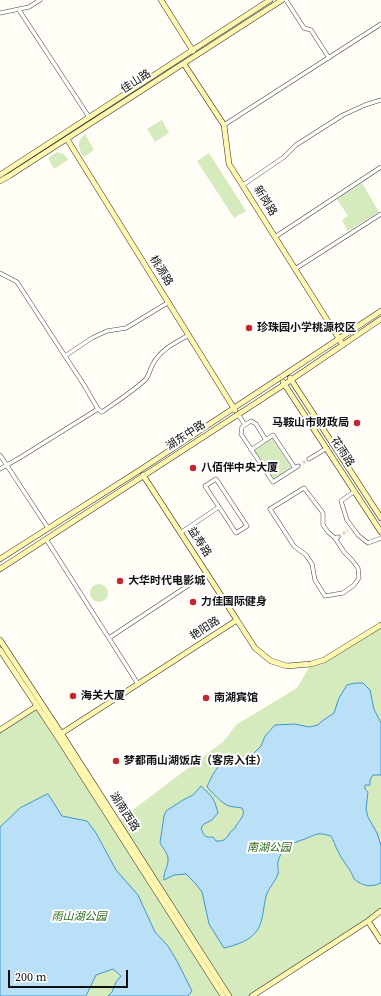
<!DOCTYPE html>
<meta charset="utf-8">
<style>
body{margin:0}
#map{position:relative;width:381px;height:996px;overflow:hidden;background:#fffdf5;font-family:"Source Serif 4",serif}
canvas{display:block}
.scale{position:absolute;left:8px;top:970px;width:120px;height:18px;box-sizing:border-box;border:2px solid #111;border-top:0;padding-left:5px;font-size:12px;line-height:14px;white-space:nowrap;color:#111;-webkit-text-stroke:3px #fff;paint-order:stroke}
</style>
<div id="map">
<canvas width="381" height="996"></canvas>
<div class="scale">200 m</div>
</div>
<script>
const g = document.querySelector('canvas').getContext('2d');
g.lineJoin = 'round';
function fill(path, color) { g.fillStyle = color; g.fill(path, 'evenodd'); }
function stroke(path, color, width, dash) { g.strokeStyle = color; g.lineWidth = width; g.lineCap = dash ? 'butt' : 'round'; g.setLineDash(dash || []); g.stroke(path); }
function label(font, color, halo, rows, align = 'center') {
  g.font = font + ' "Source Serif 4","Noto Sans SC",serif'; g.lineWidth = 4; g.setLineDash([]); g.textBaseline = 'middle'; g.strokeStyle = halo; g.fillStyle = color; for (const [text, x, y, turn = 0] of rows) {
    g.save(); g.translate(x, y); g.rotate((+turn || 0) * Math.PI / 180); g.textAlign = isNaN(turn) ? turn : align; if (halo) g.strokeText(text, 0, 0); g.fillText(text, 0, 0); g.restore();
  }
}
const green = new Path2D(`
 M162,120l7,13 -14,9 -8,-13z
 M85,134l9,16 -10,7c-5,-8 -9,-15 1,-23z
 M57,152l7,2 4,6 -14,9 -6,-11z
 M209,153l37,58 -12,7 -37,-57z
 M362,183l17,29 -31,19 -6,-11 6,-4 -11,-17z
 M272,438l19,29 -18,12 -19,-29z
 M90 593a9 9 0 1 1 18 0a9 9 0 1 1-18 0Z
 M381,625v286l-129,85h-23l-111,-175 106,-80 12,-16 61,-37 14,-24 32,-16z
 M37,706l186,290h-223v-266z`);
const water = new Path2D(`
 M356,683h7l7,7 4,19 7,14v52h-8l-3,5v5h-5v4l3,3 -2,17 2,8 9,16 4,12v38c-11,5 -18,3 -27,-4 -3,-10 -12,-18 -16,-28 -3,-5 -4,-10 -7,-15 -2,0 -6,-2 -9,-2 -5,-1 -12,3 -17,5 -13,4 -24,9 -27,23 -1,4 1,9 0,12 -2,6 -8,13 -11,19 -4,12 -3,26 -9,36 -7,12 -22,16 -34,19l-15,-24 -7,-32 -6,-8 -10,-10 -12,1 -10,5c-1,-7 4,-13 4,-20 1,-5 -5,-12 -8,-17l4,-27 2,-5 17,-11 10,-5 8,-9c12,11 13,12 17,27l-6,7 -8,4 -3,4c3,8 4,10 12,9l3,4c13,1 10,-7 19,-13 3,-8 12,-12 7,-20 -5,-1 -9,-1 -13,-2 -7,-2 -17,-14 -22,-19 3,-8 11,-24 20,-27 5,-1 11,3 15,5l19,-19 4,-10 10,-11 20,-1 14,3 9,-2 4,-4 12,-8 5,-15 8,-13z
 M48,794l14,22 25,5 9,12 20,37 22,25 17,37 13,14 9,15 15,30 -4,5h-80l4,-4 4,-10 5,-6 -8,-7 -17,6 -10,21h-86v-169l20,-19z`);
const streetTunnel = new Path2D(`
 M298,466l11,-7
 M338,537l10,-7`);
const street = new Path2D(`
 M286,0l18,28 7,2 18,28
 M19,10l70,107
 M0,13l29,-6 11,-7
 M224,125l157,-101
 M243,185l41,-28 12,-12 47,-30 22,-10 16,-5
 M275,237l106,-70
 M295,269l86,-55
 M0,273l17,9 48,74
 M98,409l4,3c14,-10 30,-20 43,-32 4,-4 5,-11 8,-16 8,-15 22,-21 36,-29
 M238,414l7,11 -3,2 -1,7 32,48 25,-16
 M245,425l6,-4 5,3 10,16
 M251,450l22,-15 22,33
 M0,455l48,73
 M309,459l18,-11
 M0,469l21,-12 77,-48 -14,-24 -19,-29 27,-18 15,-7 19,-3 43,-26
 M355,491l-14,10 6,19 11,15 10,8 13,-5
 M180,533l39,-26 17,26 11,-7 -31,-47 -11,7 14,21
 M335,538l9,14 8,8 6,8 1,10 -5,7 -11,8 -18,3 -10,-16 -3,-16 -6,-9 -12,-9 -24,-37 34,-21 19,25v12l5,7 7,6 3,-1
 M46,539l92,145
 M109,638l98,-65`);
const secondary = new Path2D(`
 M161,0l32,51
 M184,64l40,61 5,39 114,181
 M67,139l168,271
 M0,175l270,-175
 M0,181l9,-5 273,-176
 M290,378l91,140
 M283,382l98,150
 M143,475l94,145
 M0,559l140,-89 241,-159
 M0,569l285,-185 96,-65
 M0,640l61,93 168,263
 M0,650l57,86 166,260
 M0,730l37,-24
 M59,735l178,-115 18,28 16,13 16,5 24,-2 13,-4 57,-35
 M368,921l13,20
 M252,996l116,-75 13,-10`);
const markers = [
 [249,328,4,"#c4262e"],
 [357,423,4,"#c4262e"],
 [193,468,4,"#c4262e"],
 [120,581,4,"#c4262e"],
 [193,602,4,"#c4262e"],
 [73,696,4,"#c4262e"],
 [206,698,4,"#c4262e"],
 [116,761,4,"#c4262e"]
];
const streetNames = [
 ["佳山路",136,82,-33],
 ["新岗路",265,201,58],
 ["桃源路",161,271,58],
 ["湖东中路",186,436,-33],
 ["花雨路",342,452,57],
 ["益寿路",199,542,57],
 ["艳阳路",205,629,-33],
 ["湖南西路",124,812,57]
];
const poiNames = [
 ["珍珠园小学桃源校区",257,328],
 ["马鞍山市财政局",349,423,"right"],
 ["八佰伴中央大厦",201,468],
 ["大华时代电影城",128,581],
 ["力佳国际健身",201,602],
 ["海关大厦",81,696],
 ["南湖宾馆",214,698],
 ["梦都雨山湖饭店（客房入住）",124,761]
];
const parkNames = [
 ["南湖公园",269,848],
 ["雨山湖公园",79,917]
];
fill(green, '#d5ebbd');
fill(water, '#b9e0f7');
stroke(water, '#3f96cf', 1);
stroke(streetTunnel, '#dbdad3', 3.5, [3.5, 2]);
stroke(street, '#444', 4.5);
stroke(secondary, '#333', 6);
stroke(street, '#fff', 3.5);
stroke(secondary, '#fff6b0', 5);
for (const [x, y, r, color] of markers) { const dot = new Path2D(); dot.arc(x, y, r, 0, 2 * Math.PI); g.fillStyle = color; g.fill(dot); stroke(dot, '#fff', 1.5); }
label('11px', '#111', '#fff', streetNames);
label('bold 11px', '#111', '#fff', poiNames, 'left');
label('italic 11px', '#2f6b1f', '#fff', parkNames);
</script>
